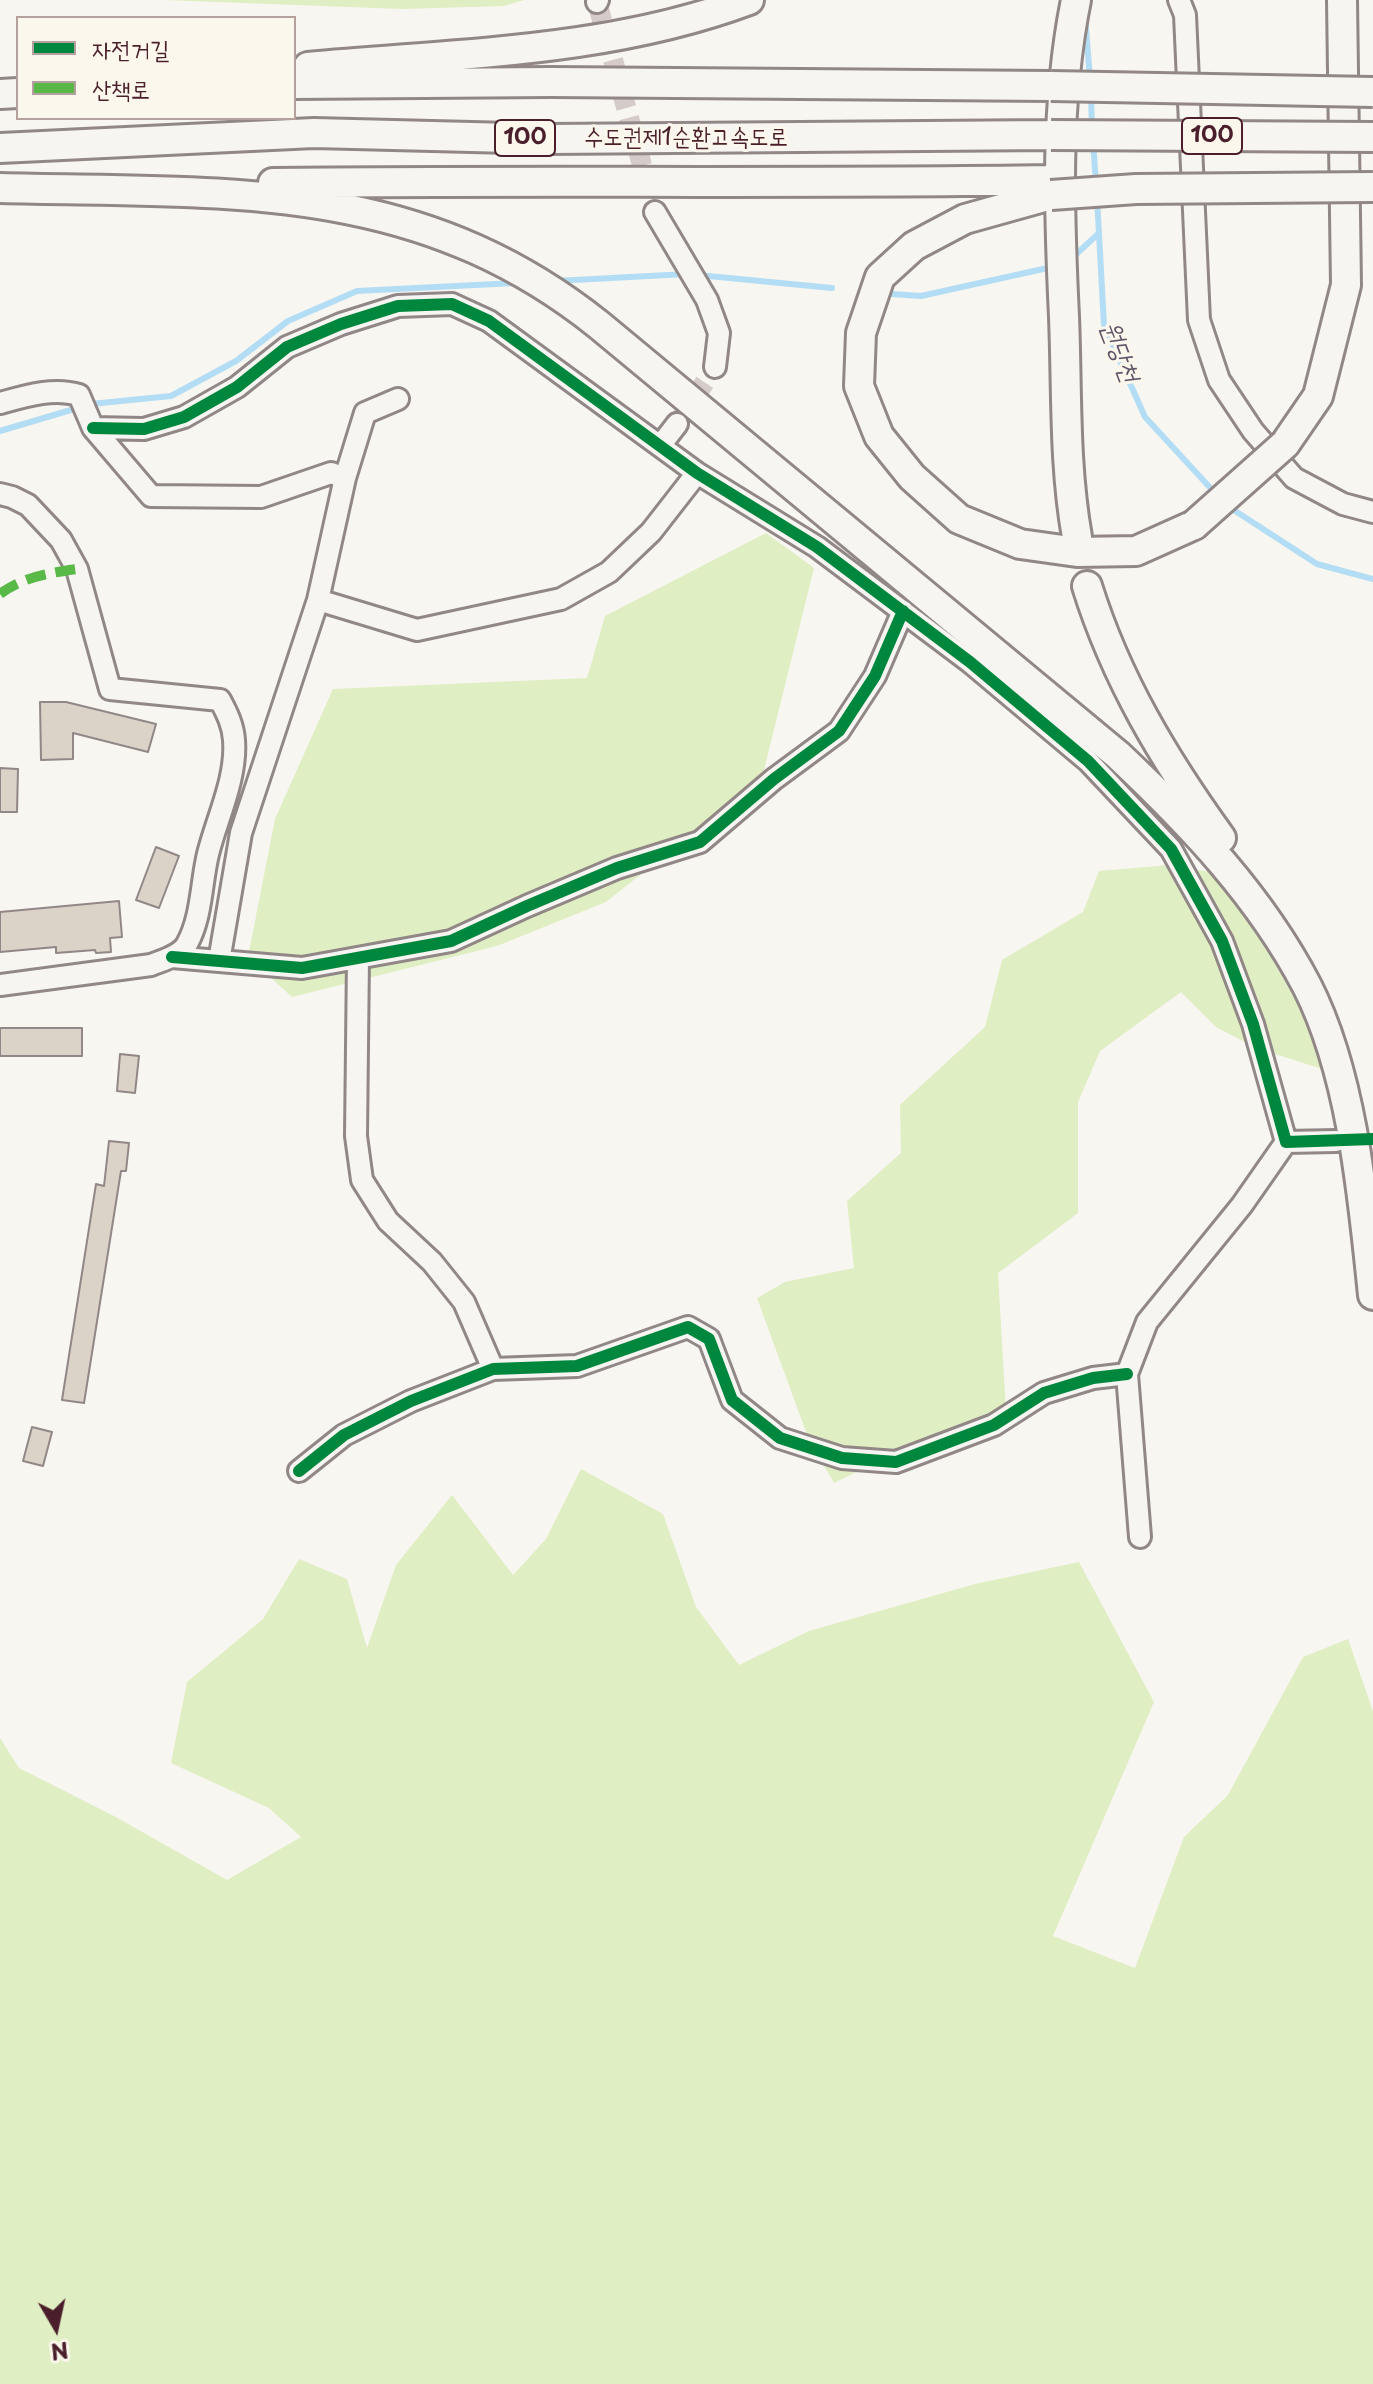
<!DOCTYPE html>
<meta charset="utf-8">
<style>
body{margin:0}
#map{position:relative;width:1373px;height:2384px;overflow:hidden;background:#f8f6f0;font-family:"Playpen Sans","Poor Story",sans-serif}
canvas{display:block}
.legend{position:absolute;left:16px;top:16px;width:280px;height:104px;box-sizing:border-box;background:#fbf7ec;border:2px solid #b4a19f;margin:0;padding:10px 14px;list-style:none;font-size:24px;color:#4a1f2b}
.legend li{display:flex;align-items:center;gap:16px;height:40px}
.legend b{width:40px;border:2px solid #b4a19f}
.north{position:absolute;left:16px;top:2288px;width:80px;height:80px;-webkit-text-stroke:6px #fbf7ec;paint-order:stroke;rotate:171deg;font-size:22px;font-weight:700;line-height:32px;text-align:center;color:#4a1f2b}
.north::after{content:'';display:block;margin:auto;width:28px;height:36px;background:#4a1f2b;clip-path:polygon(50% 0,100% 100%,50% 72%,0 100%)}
</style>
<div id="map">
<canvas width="1373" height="2384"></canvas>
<ul class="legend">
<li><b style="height:10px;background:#00873e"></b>자전거길</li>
<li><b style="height:10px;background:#58b947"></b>산책로</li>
</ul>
<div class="north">N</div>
</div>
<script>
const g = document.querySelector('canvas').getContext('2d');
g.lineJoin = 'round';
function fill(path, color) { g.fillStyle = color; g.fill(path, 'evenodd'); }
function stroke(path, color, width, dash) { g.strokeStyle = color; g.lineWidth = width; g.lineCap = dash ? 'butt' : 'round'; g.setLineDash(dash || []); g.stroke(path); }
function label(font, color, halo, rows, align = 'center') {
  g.font = font + ' "Playpen Sans","Poor Story",sans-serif'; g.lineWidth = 6; g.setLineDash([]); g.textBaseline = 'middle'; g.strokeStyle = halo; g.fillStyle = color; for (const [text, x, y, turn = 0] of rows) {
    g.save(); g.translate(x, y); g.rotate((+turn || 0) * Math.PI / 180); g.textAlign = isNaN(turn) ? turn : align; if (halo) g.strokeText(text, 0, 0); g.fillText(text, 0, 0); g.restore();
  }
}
const green = new Path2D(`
 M164,0h360l-20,6 -102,3z
 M766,533l48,35 -50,202 -29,30 -129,102 -109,44 -205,51 -44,-40 27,-138 58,-130 254,-11 18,-62z
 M1170,865l51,9 47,64 73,137 -85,-27 -40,-21 -35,-35 -81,59 -22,51v111l-80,60 8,139 -88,30 -84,41 -25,-43 -52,-142 28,-16 69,-14 -7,-67 54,-48 -1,-48 85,-78 17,-67 81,-48 16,-41z
 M581,1469l82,45 33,93 43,58 70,-34 166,-47 104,-22 75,140 -101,234 82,32 49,-131 44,-42 75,-138 45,-18 25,72v673h-1373v-646l19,30 95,48 113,64 74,-43 -32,-29 -98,-45 16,-81 76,-63 36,-60 48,20 20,69 29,-83 56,-70 61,80 33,-36z`);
const stream = new Path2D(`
 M1085,15l5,64
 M1091,94l1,33
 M1093,142l3,41
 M1097,198l7,127 41,92 71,77
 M1070,260l29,-27
 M698,275l134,13
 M555,281l132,-7
 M891,294l30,2 131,-29
 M0,431l91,-27 80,-8 65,-35 52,-40 69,-30 158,-8
 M1226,505l91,59 56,15`);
const building = new Path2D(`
 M40,702h26l90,22 -8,28 -75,-19v26l-32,1z
 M0,768l18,1 -1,43h-17z
 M156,847l23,9 -20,52 -23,-8z
 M119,901l3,36 -12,1 1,14 -15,1 -1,-3 -39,3v-6l-56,5v-40z
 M0,1028h82v28h-82z
 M120,1054l19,2 -4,37 -18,-2z
 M109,1141l20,2 -3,28h-5l-37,232 -22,-3 34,-216 8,2z
 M32,1427l20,5 -9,34 -20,-5z`);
const minorTunnel = new Path2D(`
 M597,2l58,210
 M677,424l38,-57`);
const minor = new Path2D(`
 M1179,0l6,15 14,305 20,60 34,51 41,47 49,26 30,8
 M597,2l1,-2
 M655,212l52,88 12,33 -4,34
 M0,403c25,-7 54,-16 79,-8l14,33 58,68 110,1 70,-24 14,5
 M93,428l51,1 40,-12 53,-30 50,-40 54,-23 57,-18 54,-2 37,17 208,152 120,74 153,115 118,99 83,88 51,92 31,83 33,118 50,-1
 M660,446l17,-22
 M0,494l12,3 16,8 33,35 16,29 33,120 110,11c7,13 13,25 14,40 3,38 -17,78 -26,114 -7,29 -6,63 -21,90 -7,12 -24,16 -36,21l-151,20
 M318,600l99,30 144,-31 48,-27 42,-40 46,-59
 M172,957l130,11 149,-27 76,-35 90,-38 83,-26 74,-63 65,-48 36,-55 28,-65
 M358,958l-2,178 6,44 26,41 44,41 32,40 29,67
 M219,961l22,-128 77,-233 27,-122 20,-65 33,-14
 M299,1471l45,-36 67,-34 82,-32 84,-3 111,-39 21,12 23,61 48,38 62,20 54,4 98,-37 50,-32 49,-15 34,-4
 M1140,1537l-13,-163 20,-52 95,-117 44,-63`);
const highway = new Path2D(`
 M1076,0c-21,104 -17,212 -12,317 3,74 0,147 13,220
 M308,67c149,-14 299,-14 441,-67
 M294,84l257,-2 500,4
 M0,94l18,-1
 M0,148l314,-15 236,6 501,-4
 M273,183c259,-3 518,1 778,-3
 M0,188c222,6 414,-11 599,137l519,430c73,69 142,141 189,231 45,88 56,211 66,309
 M1051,195l-86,24 -51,27 -34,31 -19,56 -2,53 20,50 33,41 47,42 61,25 57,8 59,-1 58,-26
 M1285,444l33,-48 28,-111 -4,-285
 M1087,586c29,93 77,173 134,252`);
const highwayBridge = new Path2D(`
 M1051,86l322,6
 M1051,135l322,2
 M1051,195l85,-6 237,-2
 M1194,525l91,-81`);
const quiet = new Path2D(`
 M0,594c23,-17 49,-21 77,-25`);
const cycleway = new Path2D(`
 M93,428l51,1 40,-12 53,-30 50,-40 54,-23 57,-18 54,-2 37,17 208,152 120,74 153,115 118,99 83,88 51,92 31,83 33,118 87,-3
 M172,957l130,11 149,-27 76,-35 90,-38 83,-26 74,-63 65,-48 36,-55 28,-65
 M299,1471l45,-36 67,-34 82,-32 84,-3 111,-39 21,12 23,61 48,38 62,20 54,4 98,-37 50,-32 49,-15 34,-4`);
const shields = [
 [1212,136,60],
 [525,138,60]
];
const shieldNames = [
 ["100",1212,136],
 ["100",525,138]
];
const streetNames = [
 ["수도권제1순환고속도로",686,138]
];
const waterNames = [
 ["원당천",1119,352,69]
];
fill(green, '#e0eec3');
stroke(stream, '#b3ddf4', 6);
fill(building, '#dbd3c8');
stroke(building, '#918787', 2);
stroke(minorTunnel, '#d5cbc9', 20, [20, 10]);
stroke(minor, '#918787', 26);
stroke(highway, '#918787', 34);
stroke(minor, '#f6f5f1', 20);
stroke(highway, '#f6f5f1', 28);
stroke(highwayBridge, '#918787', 34, []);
stroke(highwayBridge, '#f6f5f1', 28);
stroke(quiet, '#58b947', 10, [20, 10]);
stroke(cycleway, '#00873e', 12);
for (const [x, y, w] of shields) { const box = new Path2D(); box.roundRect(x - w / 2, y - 18, w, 36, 6); g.fillStyle = '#fbf7ec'; g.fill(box); stroke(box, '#4a1f2b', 2); }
label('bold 22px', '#4a1f2b', null, shieldNames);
label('24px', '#4a1f2b', '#fbf7ec', streetNames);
label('italic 26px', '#605568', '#fbf7ec', waterNames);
</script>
